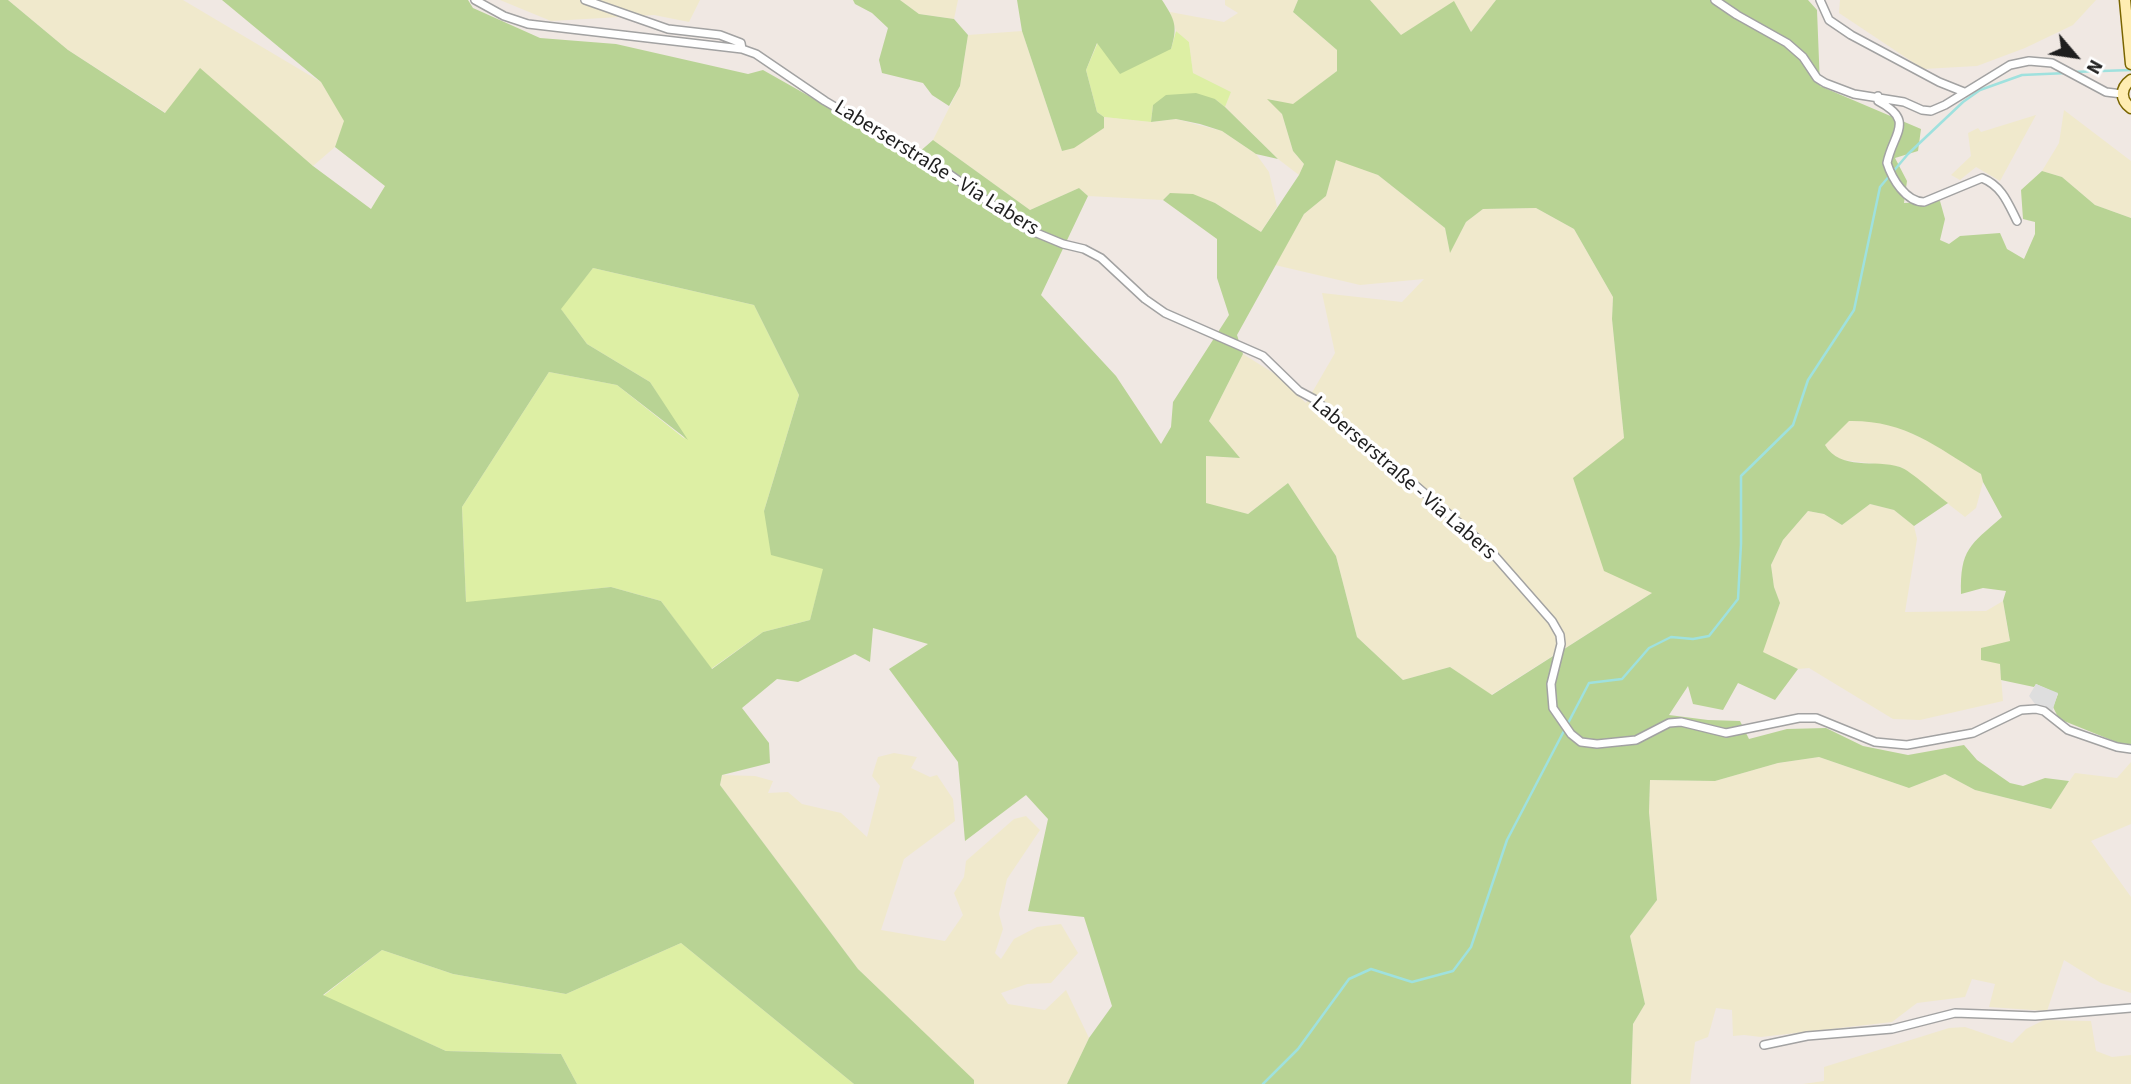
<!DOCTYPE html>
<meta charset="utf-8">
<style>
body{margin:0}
#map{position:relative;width:2131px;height:1084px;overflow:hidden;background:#f0e8e3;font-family:"Source Sans 3",sans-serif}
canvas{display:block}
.north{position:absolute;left:2040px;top:21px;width:70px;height:70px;-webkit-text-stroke:5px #fff;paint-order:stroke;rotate:119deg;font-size:19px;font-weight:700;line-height:28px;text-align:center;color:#1e1e1e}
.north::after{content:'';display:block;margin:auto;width:24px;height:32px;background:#1e1e1e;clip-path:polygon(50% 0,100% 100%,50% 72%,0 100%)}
</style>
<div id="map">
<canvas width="2131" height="1084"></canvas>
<div class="north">N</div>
</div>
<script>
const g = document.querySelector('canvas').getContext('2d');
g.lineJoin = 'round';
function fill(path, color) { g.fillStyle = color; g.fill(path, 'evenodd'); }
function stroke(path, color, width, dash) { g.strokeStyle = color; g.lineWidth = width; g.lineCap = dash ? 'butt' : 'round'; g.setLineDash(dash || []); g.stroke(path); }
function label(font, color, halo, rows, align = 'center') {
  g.font = font + ' "Source Sans 3",sans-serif'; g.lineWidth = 7; g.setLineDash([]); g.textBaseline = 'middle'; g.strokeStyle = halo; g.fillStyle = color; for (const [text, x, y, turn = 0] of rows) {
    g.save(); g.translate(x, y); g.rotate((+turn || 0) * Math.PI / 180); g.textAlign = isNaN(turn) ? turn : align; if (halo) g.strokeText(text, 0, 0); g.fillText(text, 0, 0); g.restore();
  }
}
const farmland = new Path2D(`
 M8,0h175l138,82 24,39 -10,26 -22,19 -113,-97 -34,44 -98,-63z
 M500,0h200l-11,22 -35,-7 -103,6z
 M900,0h58l-4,19 -35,-5z
 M1225,0h73l-5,12 44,38v21l-44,34 -24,-6 13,15 11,37 11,13 -5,11 -21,-16 -53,-52 6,-15 -38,-19 -4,-31 -13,-11 -6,-19 54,10 14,-9 -13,-8z
 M1370,0h126l-25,32 -17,-30 -53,33z
 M1840,0h256l-23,25 -48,23 -48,18 -54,3 -84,-56z
 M1022,31l40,120 41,-23 1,-11 47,5 25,-3 46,12 34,23 13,18 8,35 -16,25 -46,-29 -45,-10 -7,7 -75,-4 -9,-8 -49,22 -97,-70 27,-54 8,-51z
 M2064,110l67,51v57l-36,-13 -33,-28 -20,-6 17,-28z
 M2036,115l-36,66 -24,-14 -16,13 -9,-5 20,-19 -3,-23 10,-5 3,4z
 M1336,159l42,16 67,53 5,24 16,-30 17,-13 53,-1 38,21 39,68 -1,22 12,119 28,155 -161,102 -41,-28 -47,13 -46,-43 -21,-81 -48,-73 -40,31 -42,-10v-48l33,2 -30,-37 34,-67 32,20 31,29 29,-50 -13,-60 80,9 22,-23 -64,6 -85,-20 29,-51 22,-18z
 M1849,420h25l20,5 38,18 49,31 2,8 -7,26 -11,9 -64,-50 -58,-7 -13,-6 -5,-9z
 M1870,504l24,6 20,16 3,13 -12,73 81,-1 17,-10 7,41 -28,6 18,16 3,37 -83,19 -27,-1 -84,-51 -11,1 -36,-17 18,-49 -6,-16 -3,-22 12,-25 25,-29 16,3 18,11z
 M894,753l23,4 -6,11 19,9 7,-2 16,24 2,22 -51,38 -23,71 64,11 18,-26 -9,-22 10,-16 2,-16 48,-42 12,-3 14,14 -33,49 -8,35 4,15 -8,24 6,6 13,-20 23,-12 24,-3 17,29 -27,30 -24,1 -26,9 7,11 37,6 21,-20 23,48 -22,46h-93l-1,-4 -115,-111 -138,-184 2,-10 33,1 18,5 -5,12 20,-1 14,12 39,9 26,24 13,-51 -8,-10 6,-19z
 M1819,757l90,31 36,-14 30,16 75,19 25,-36 42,5 14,-16v62l-40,17 40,56v96l-30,-10 -37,-23 -17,51 -58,-4 6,-23 -23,-5 -7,18 -48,6 -25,19 -131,15 -17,-2 -11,1 -1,-26 -16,-2 -8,29 -13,5 -5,42h-59l2,-60 12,-20 -15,-68 27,-36 -8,-88 1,-32 65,1 63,-18z
 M2044,1020l47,1 5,30 16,6 19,-2v29h-328l21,-3v-14l125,-39 16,-1 47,16 14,-14z`);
const grass = new Path2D(`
 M1176,31l13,11 4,31 38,19 -6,15 -10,-8 -62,6 -2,17 -47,-5 -7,-5 -11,-42 12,-28 73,7z
 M593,268l161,37 45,90 -35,116 60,57 -14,52 -47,12 -52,37 -50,-68 -50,-14 -145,16 -4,-96 87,-135 68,13 68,54 -35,-57 -63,-38 -27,-36z
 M681,943l173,141h-277l-16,-30 -115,-3 -123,-55 59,-46 71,24 113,20z`);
const forest = new Path2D(`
 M0,0h8l60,50 97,63 35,-45 113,98 58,43 14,-23 -50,-39 9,-26 -23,-39 -99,-82h246l5,8 67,30 76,6 132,30 15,-4 106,60 41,30 23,-20 97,70 49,-22 9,8 -47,99 75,81 45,68 10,-17 2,-25 56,-87 -12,-37v-39l-54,-39 7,-7 23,1 22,9 46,29 38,-57 5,-11 -11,-13 -11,-37 -15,-15 26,5 44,-33v-21l-44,-38 5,-12h72l31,35 53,-34 17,31 25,-32h312l9,10 3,76 101,43 -3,22 -23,7 12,23 -3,22 36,-2 5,18 -5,21 9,4 11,-8 40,-3 7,16 17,10 11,-25v-12l-12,-3 -2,-29 21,-19 20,6 33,28 36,13v530l-72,-29 -6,-12 5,-13 -22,-10 -2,3 -33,-7 -1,-16 -19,-4v-12l29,-7 -7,-40 3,-10 -23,-3 -22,6c-1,-45 9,-49 41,-77l-19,-35 -2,-8c-46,-28 -76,-54 -132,-53l-24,24c15,26 50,14 75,22 11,4 37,28 48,36l-34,23 -20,-16 -24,-6 -28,21 -18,-11 -16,-3 -25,29 -12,25 3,22 6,16 -17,49 35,17 -23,31 -37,-17 -15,27 -30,-6 -5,-18 -19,29 39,5 32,1 9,18 38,-10 39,-1 37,18 45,9 56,-10 13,15 33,23 13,3 22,-8 24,3 -18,28 -76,-19 -30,-16 -36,14 -90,-31 -41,6 -63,18 -65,-1 -1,32 8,88 -27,36 15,68 -12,20 -2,60h-564l22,-46 23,-32 -28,-89 -56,-6 20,-92 -22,-24 -61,46 -7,-79 -69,-93 39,-25 -55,-16 -3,34 -15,-8 -57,28 -21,-3 -35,29 27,35 1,20 -48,12 -2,10 138,184 116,111v4h-120l-173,-141 -115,51 -113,-20 -71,-24 -59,45 123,56 115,3 16,30h-577zM1336,160l42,15 67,53 5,25 16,-31 17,-13 53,-1 38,21 39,68 -1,22 12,119 -51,40 31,93 48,22 -160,102 -42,-28 -47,13 -46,-43 -21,-81 -48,-73 -40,31 -42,-11v-47l34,2 -31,-37 34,-67 -6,-19 67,-121 22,-18zM593,268l161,37 45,90 -35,116 7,44 52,14 -13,51 -47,12 -51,37 -51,-68 -50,-14 -145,15 -4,-95 87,-135 68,13 71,55 -38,-58 -63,-38 -26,-35z
 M853,0h47l19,14 35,5 14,16 -8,51 -11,20 -17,-11 -9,-12 -41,-10 -3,-13 9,-32 -16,-15 -17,-9z
 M1017,0h145c13,20 16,26 9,49l-51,25 -23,-31 -11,27 11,42 7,5v11l-30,20 -12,3 -40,-120z
 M1196,93l19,6 10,8 53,52 -22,-5 -34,-23 -22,-7 -24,-5 -25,3 2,-17 13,-10z`);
const parking = new Path2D(`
 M2036,684l22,9 -6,19 -5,-4 -12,-4 -6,-8z`);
const stream = new Path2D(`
 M2073,72l58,-2
 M1263,1084l35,-35 51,-70 22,-10 41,13 41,-11 18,-24 36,-107 82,-157 33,-4 27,-31 22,-11 22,2 16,-3 29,-37 3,-55v-68l52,-51 15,-45 46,-70 26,-123 28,-33 55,-52 17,-12 42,-15 45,-2`);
const minor = new Path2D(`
 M475,0l29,16 24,8 214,25 14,5 69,47 120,70 82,58 36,15 21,5 17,9 44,41 20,14 98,43 36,35 15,8 29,24 144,124 65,74 8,14 1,9 -10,40 2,24 18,26 10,8 16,2 39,-4 33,-17 12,-1 45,11 73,-15h17l59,24 32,3 66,-12 48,-23 15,-1 8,2 24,19 49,17 14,2
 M585,0l83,29 52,6 21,8 1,6
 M1715,0l22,15 50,28 16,14 14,21 8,5 29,11 50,8 18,8 9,1 14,-6 65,-40 19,-4 23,2 54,29 16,2
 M1820,0l9,20 22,15 88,47 25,10
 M1878,96v5c38,20 15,32 9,62 5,16 19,39 37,39l58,-24c20,8 26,25 35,43
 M1764,1045l43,-9 85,-7 63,-16 80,3 96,-8`);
const secondary = new Path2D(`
 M2125,0l6,64
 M2131,80c-11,8 -11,20 0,28`);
const streetNames = [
 ["Laberserstraße - Via Labers",936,169,32],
 ["Laberserstraße - Via Labers",1403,479,41]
];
fill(farmland, '#f0e9cc');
fill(grass, '#ddefa4');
fill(forest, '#b8d394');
fill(parking, '#dedede');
stroke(stream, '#9fe1de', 2.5);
stroke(minor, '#a2a2a2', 10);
stroke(secondary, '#7a6500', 13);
stroke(minor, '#fff', 7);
stroke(secondary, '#ffedb2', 10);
label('21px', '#1e1e1e', '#fff', streetNames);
</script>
